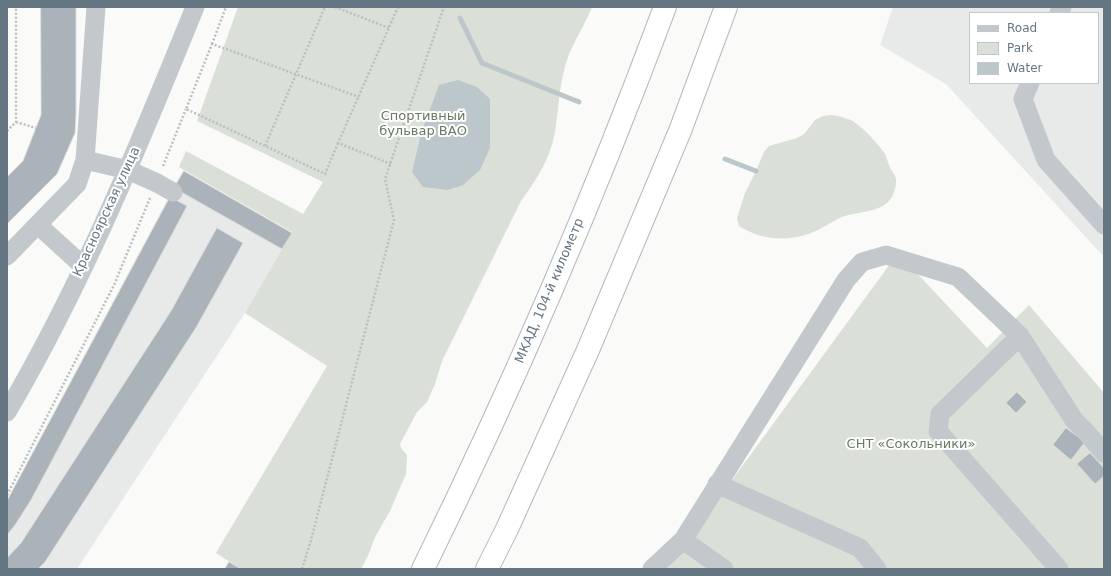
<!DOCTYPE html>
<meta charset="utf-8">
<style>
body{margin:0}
#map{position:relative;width:1111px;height:576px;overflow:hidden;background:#fafaf8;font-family:"DejaVu Sans",sans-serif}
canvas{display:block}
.frame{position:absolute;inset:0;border:8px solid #657683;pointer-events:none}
.legend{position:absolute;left:969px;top:12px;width:130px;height:72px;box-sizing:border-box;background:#fff;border:1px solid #c1c8cd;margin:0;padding:5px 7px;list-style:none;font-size:12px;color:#657683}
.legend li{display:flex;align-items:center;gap:8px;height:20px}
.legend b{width:20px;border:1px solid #c1c8cd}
</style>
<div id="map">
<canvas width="1111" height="576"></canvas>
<div class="frame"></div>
<ul class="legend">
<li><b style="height:5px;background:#c3c8cc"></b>Road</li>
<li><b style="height:11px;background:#dadfd7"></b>Park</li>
<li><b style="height:11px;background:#bbc7cb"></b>Water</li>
</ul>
</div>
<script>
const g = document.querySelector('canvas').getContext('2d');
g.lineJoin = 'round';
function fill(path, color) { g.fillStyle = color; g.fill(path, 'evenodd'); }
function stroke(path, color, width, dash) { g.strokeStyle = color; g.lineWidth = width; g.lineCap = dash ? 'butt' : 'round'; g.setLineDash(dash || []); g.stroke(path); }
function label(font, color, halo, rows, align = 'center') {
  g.font = font + ' "DejaVu Sans",sans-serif'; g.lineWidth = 4; g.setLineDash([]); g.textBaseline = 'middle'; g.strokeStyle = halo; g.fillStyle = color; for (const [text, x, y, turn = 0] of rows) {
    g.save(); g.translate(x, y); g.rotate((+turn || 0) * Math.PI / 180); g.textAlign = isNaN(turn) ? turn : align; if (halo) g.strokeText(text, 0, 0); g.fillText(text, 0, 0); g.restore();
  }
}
const built = new Path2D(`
 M893,7h211v250l-158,-173 -66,-39zM970,13h128v70h-128z
 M184,171l108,62 -47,80 -168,256h-70v-68z`);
const green = new Path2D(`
 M238,7h354c-7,18 -19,35 -25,53 -8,24 -8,48 -12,72 -4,25 -19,49 -34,69l-79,160 -7,23 -8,18 -10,10 -17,32 1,4 6,7 -1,19 -16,37 -15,26 -7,19 -7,13h-120l-25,-16 111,-187 -82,-53 47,-81 -113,-65 7,-16 117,63 20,-32 -126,-61z
 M832,115c7,1 14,3 21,6 11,8 24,21 32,33 2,4 3,9 5,14 2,3 5,7 6,11 1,4 -2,14 -4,18 -9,16 -34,14 -50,20 -8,3 -16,9 -24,13 -26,12 -54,12 -79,-4l-2,-8 8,-25 11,-22 8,-19 5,-6 28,-8 7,-4 11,-14 8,-4z
 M898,253l89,95 42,-43 75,88v176h-437z`);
const water = new Path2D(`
 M458,80l19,7 13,12v49l-10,22 -17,15 -15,5 -25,-3 -11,-15 9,-38 18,-49z`);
const stream = new Path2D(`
 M460,18l22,45 97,39
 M725,159l31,12`);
const building = new Path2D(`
 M41,7h35v107l-1,19 -18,41 -50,50v-47l16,-16 18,-46z
 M184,171l108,62 -10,16 -108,-61z
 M170,197l17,9 -156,294 -16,25 -8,10v-34z
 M217,228l26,15 -46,83 -152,236 -7,7h-31v-11l14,-15 150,-232z
 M1017,392l10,10 -11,11 -10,-10z
 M1066,428l19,14 -14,18 -18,-15z
 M1090,453l14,15v8l-9,8 -18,-20z
 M229,562l12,7h-16z`);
const path = new Path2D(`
 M335,7l54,21
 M212,44l14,-37
 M16,122l20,6
 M7,131l9,-9v-115
 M338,143l-13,31 -139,-65 26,-65 147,53
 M265,146l60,-139
 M391,164l-53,-21 60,-136
 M163,166l23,-57
 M7,495l107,-210 36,-87
 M302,569l9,-29 83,-320 -9,-41 59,-172`);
const minor = new Path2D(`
 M1059,13l3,-6
 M1030,83l-7,16 23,61 58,65
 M85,160l11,-153
 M38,225l45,41
 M7,256l70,-72 8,-24 43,10 29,13 16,9
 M1020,336l-80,78 -2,17 121,138
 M7,412c76,-129 132,-267 188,-405
 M717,484l143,64 17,21
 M683,540l41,29
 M652,569l31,-29 163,-260 16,-18 24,-7 72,22 62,59 54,84 12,12 18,21`);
const highway = new Path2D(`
 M423,569c90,-183 171,-371 242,-562
 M487,569l20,-40 81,-179 92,-219 46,-124`);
const parkNames = [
 ["Спортивный",423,117],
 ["бульвар ВАО",423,132],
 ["СНТ «Сокольники»",911,445]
];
const streetNames = [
 ["Красноярская улица",107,212,-65],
 ["МКАД, 104-й километр",550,291,-67]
];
fill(built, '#e8e9e9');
fill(green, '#dadfd7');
fill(water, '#bbc7cb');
stroke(stream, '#bbc7cb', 5);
fill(building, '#aab3b9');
stroke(building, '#dcdcda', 1);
stroke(highway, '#b4b9bd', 24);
stroke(path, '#bbbfc2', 2.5, [2, 2]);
stroke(minor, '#c3c8cc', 19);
stroke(highway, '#fff', 22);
label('13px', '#687a64', '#fff', parkNames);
label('13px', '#657683', '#fff', streetNames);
</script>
